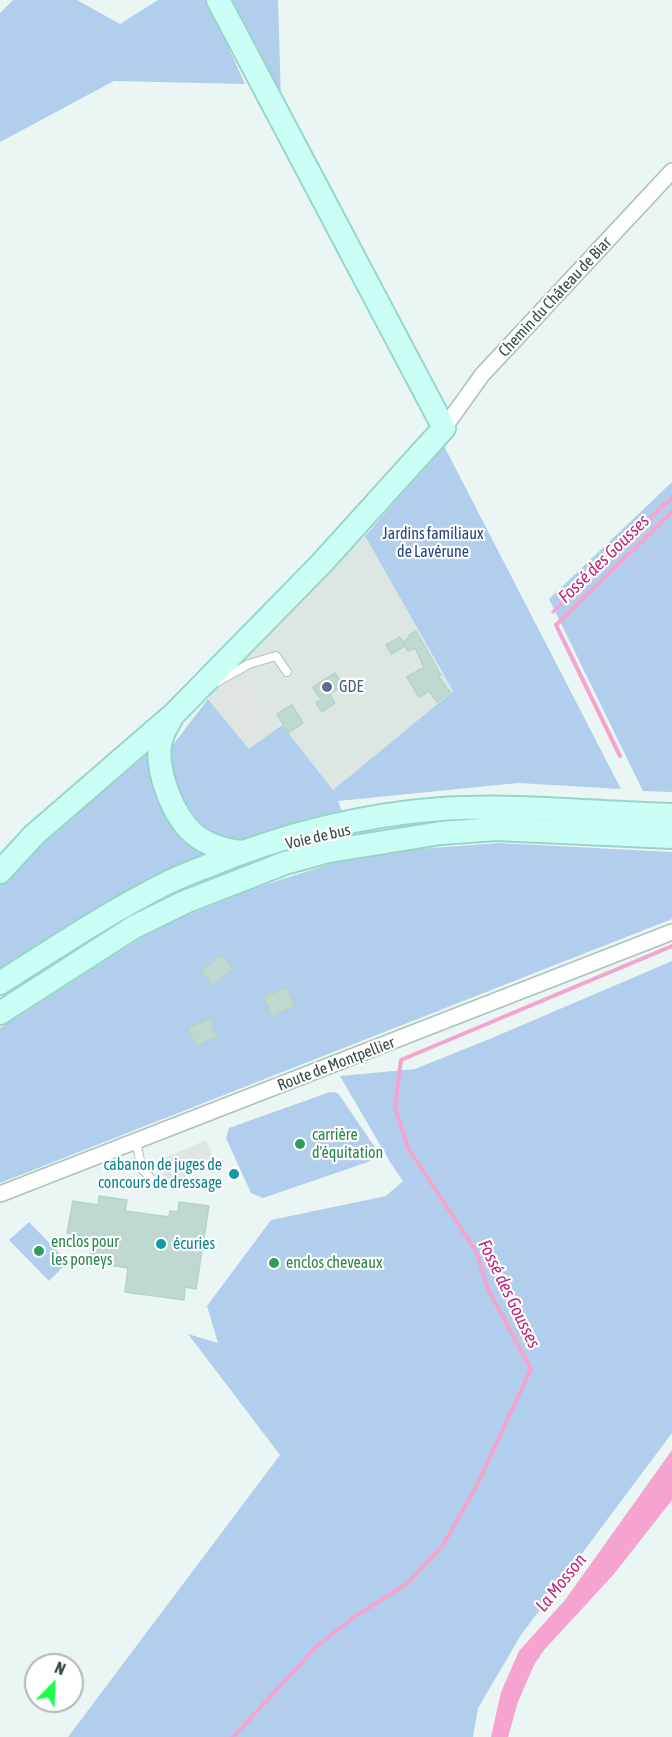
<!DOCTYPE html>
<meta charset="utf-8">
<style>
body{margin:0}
#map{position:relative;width:672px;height:1737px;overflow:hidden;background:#eaf6f3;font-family:"Asap Condensed",sans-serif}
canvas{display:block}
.north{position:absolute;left:24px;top:1653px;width:60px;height:60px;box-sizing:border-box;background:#fff;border:2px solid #afb7b5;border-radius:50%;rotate:23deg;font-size:16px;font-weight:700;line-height:24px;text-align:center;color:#374b45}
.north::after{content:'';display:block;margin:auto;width:21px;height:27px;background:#18ff4a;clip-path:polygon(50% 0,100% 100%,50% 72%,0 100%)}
</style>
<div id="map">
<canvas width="672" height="1737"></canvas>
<div class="north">N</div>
</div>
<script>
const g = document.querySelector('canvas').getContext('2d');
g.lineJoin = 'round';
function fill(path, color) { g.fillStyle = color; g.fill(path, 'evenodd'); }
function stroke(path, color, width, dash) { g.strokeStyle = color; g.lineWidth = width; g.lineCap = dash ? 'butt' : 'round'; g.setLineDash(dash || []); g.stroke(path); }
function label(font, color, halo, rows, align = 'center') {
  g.font = font + ' "Asap Condensed",sans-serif'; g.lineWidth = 4.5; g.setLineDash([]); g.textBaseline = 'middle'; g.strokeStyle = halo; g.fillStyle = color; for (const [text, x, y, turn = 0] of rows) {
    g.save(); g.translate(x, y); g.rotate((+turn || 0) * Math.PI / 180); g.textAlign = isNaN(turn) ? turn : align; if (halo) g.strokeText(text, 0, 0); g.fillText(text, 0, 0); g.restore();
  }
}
const industrial = new Path2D(`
 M365,536l88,155 -120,99 -45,-57 -50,-73z`);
const green = new Path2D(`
 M13,0h64l43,24 38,-24h49l38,84 -131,-3 -114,61v-129z
 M229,0h49l3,99z
 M444,446l177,343 -103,-6 -180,18 6,16 -107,26 -41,-18 -10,-19 -16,-39 2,-21 36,-47 41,49 33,-23 51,65 120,-99 -88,-155z
 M672,482v310l-29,-1 -94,-192z
 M148,754l7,20 3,22 12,28 11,14 27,16 -208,120v-88l85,-85z
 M499,843l173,9v67l-672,264v-155l157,-100 91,-38 117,-37z
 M672,961v472l-151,202 -43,73 -5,29h-405l212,-282 -92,-121 30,9 -11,-37 64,-86 115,-24 17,-15 -13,-19 -50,-86 75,-7 77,-31z
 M330,1092l8,1 38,56 -2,9 -6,4 -105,36 -12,-5 -25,-55 3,-10z
 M29,1222l39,40 -19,19 -40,-41z`);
const parking = new Path2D(`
 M238,660l45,64 -34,25 -41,-50z
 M206,1140l10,24 -49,20 -10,-23z`);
const water = new Path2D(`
 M672,495v5l-119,114 -2,-2 48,-49z
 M672,1450v50l-58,74 -70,76 -10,15 -16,37 -10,35h-17l10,-45 18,-41 46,-51z`);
const stream = new Path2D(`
 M620,756l-64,-131 116,-113
 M233,1737l85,-92 36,-28 54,-34 35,-38 34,-60 54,-116 -43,-80 -12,-38 -68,-103 -13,-41 6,-47 271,-114`);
const building = new Path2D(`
 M416,631l25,44 -3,1 12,16 -13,10 -8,-11 -10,6 -12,-20 17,-10 -9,-19 -7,3 -5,-9 7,-5 -1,-2z
 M400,637l5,9 -14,8 -5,-9z
 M335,673l8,12 -13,9 5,9 -13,9 -6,-9 5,-3 -8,-13z
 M292,705l11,18 -15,10 -11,-19z
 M222,955l11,14 -21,16 -11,-15z
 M287,987l8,19 -23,10 -8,-19z
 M210,1019l7,18 -21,9 -8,-18z
 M99,1196l28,4 -2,11 44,6 1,-6 8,1 1,-10 30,4 -13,83 -11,-2 -1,13 -59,-8 3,-24 -38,-6 3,-24 -26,-5 6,-32 25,4z`);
const lane = new Path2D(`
 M217,682l32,-18 27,-8 11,16
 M136,1142l6,27 14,15`);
const street = new Path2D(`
 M444,428l38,-53 190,-204
 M0,1194l672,-262`);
const secondary = new Path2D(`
 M171,719c-5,8 -9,16 -11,25 -4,28 13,72 34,90 14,12 31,16 48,18
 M0,872l34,-37 141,-122 146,-149 123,-136 -226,-428
 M0,983c55,-35 109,-71 167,-100 12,-6 25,-11 38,-16 74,-31 155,-52 236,-58 77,-5 154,4 231,6
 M0,1013l134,-86 51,-25 100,-39 44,-12 112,-18 55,-4 176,8`);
const markers = [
 [327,687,6,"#5c6f8a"],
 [300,1144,6,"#2e9e5b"],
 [234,1174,6,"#0f9aa8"],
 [161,1244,6,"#0f9aa8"],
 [39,1251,6,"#2e9e5b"],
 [274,1263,6,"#2e9e5b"]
];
const streetNames = [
 ["Chemin du Château de Biar",555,297,-47],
 ["Voie de bus",318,837,-13],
 ["Route de Montpellier",336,1064,-21]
];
const parkNames = [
 ["Jardins familiaux",433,534],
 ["de Lavérune",433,552]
];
const serviceNames = [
 ["GDE",339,687]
];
const leisureNames = [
 ["carrière",312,1135],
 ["d'équitation",312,1153],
 ["enclos pour",51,1242],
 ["les poneys",51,1260],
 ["enclos cheveaux",286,1263]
];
const cultureNames = [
 ["cabanon de juges de",222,1165],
 ["concours de dressage",222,1183],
 ["écuries",173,1244,"left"]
];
const waterNames = [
 ["Fossé des Gousses",604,559,-44],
 ["Fossé des Gousses",509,1294,64],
 ["La Mosson",561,1583,-51]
];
fill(industrial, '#dce6e2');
fill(green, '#b1ceec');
fill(parking, '#dfe5e3');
fill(water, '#f5a4cf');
stroke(stream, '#f5a4cf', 4);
fill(building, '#bfd9d0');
stroke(building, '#b2d4c9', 1.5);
stroke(lane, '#acc2bc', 10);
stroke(street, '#acc2bc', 18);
stroke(secondary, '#96d6c8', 26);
stroke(lane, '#fff', 8);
stroke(street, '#fff', 15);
stroke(secondary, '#cbfff6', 22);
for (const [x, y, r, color] of markers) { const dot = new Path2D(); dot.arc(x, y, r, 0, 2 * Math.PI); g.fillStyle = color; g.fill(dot); stroke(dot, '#fff', 2); }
label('16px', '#374b45', '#fff', streetNames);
label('16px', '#264382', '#fff', parkNames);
label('16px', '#4e5e75', '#fff', serviceNames, 'left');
label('16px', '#27864d', '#fff', leisureNames, 'left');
label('16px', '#0d838f', '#fff', cultureNames, 'right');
label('italic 18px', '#bf2876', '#fff', waterNames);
</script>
